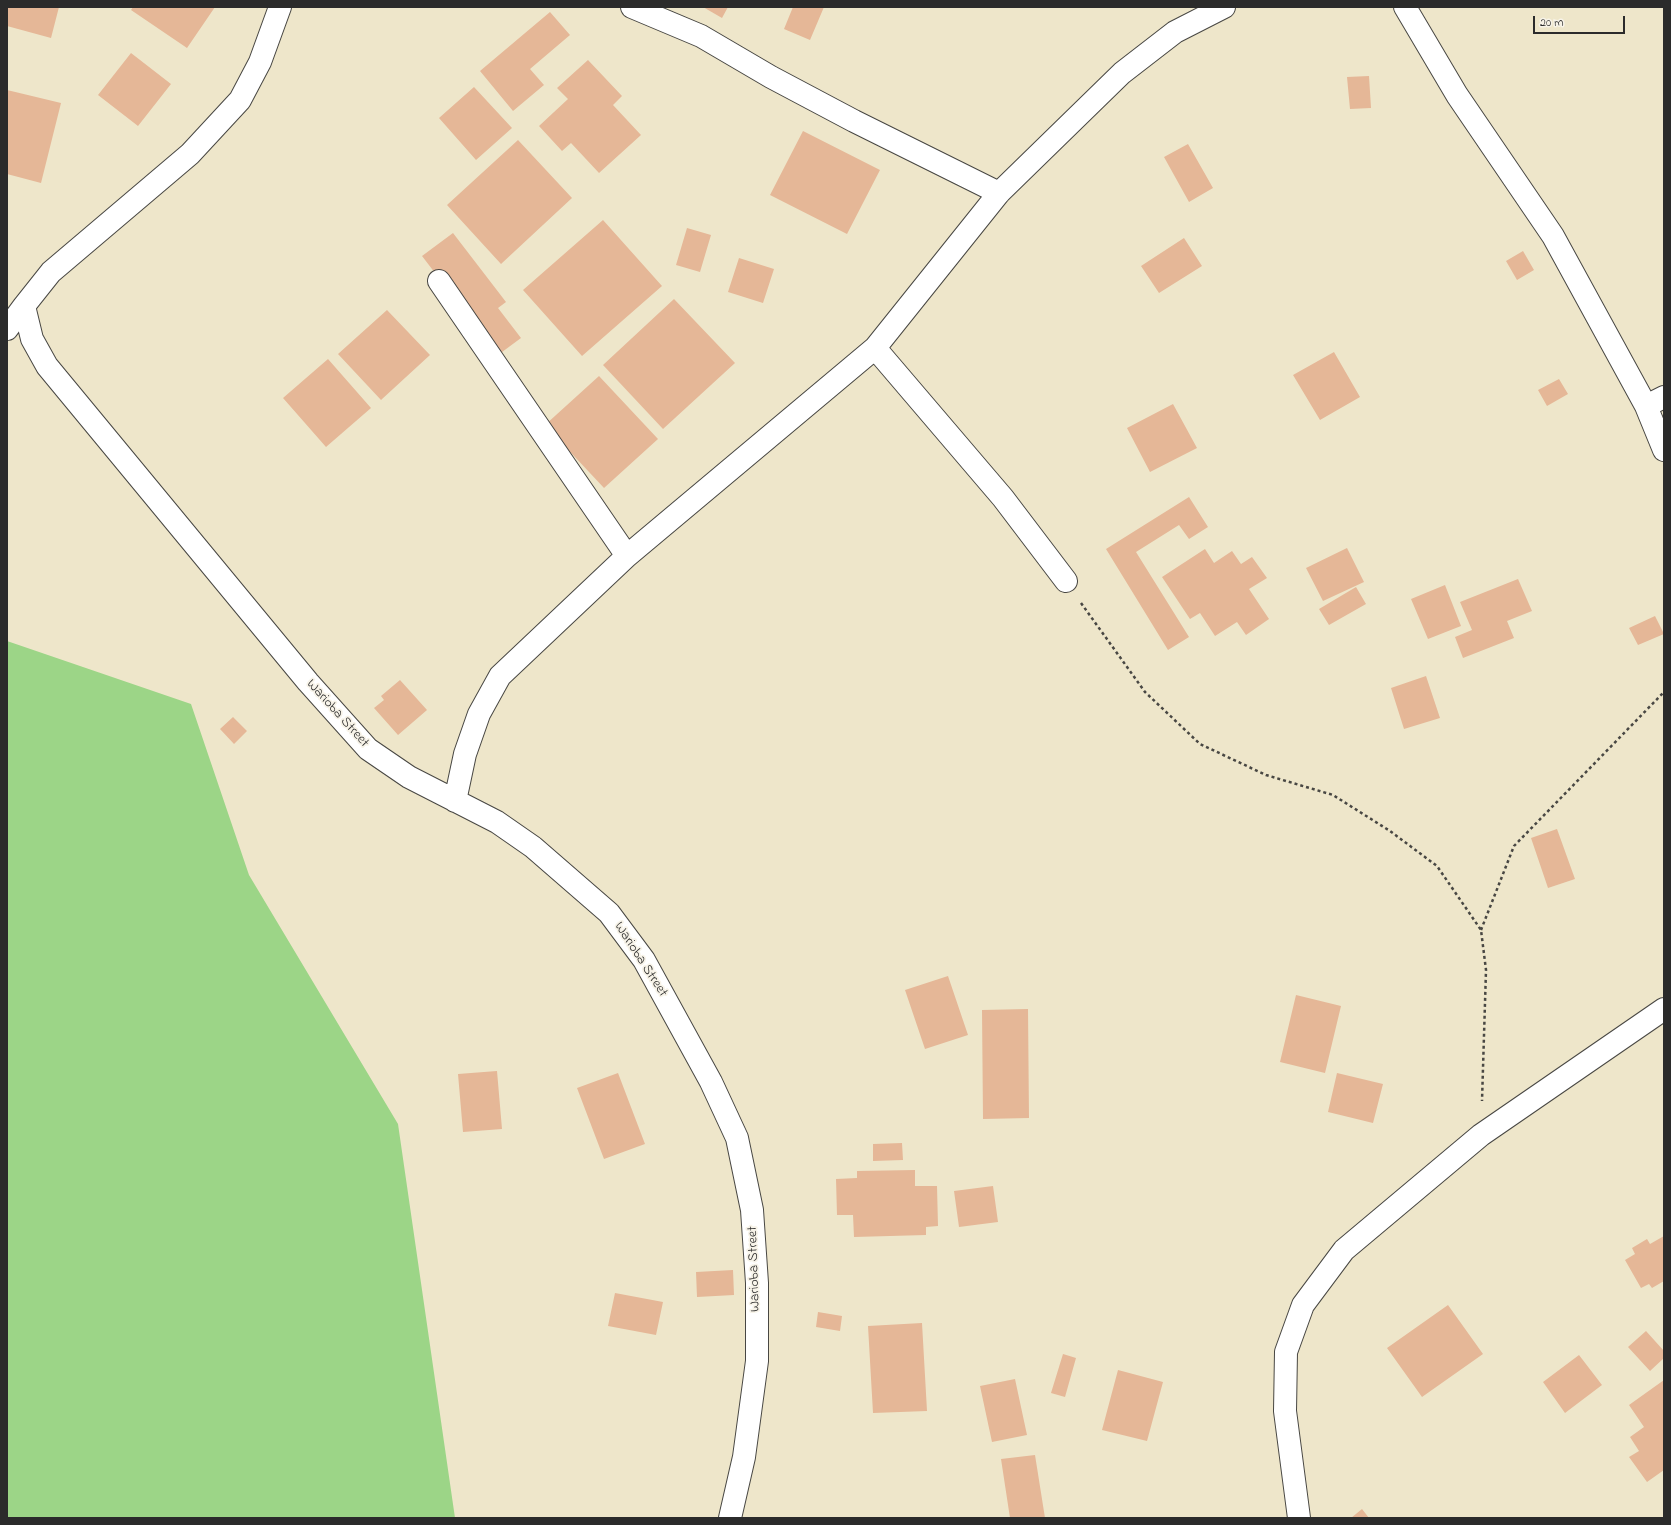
<!DOCTYPE html>
<style>
body{margin:0}
#map{position:relative;width:1671px;height:1525px;overflow:hidden;background:#eee6ca;font-family:"Indie Flower",sans-serif}
canvas{display:block}
.frame{position:absolute;inset:0;border:8px solid #2b2b2b;pointer-events:none}
.scale{position:absolute;left:1533px;top:16px;width:92px;height:18px;box-sizing:border-box;border:2px solid #2b2b2b;border-top:0;padding-left:5px;font-size:12px;line-height:14px;white-space:nowrap;color:#2b2b2b;-webkit-text-stroke:3px #f7f3e8;paint-order:stroke}
</style>
<div id="map">
<canvas width="1671" height="1525"></canvas>
<div class="frame"></div>
<div class="scale">20 m</div>
</div>
<script>
const g = document.querySelector('canvas').getContext('2d');
g.lineJoin = 'round';
function fill(path, color) { g.fillStyle = color; g.fill(path, 'evenodd'); }
function stroke(path, color, width, dash) { g.strokeStyle = color; g.lineWidth = width; g.lineCap = dash ? 'butt' : 'round'; g.setLineDash(dash || []); g.stroke(path); }
function label(font, color, halo, rows, align = 'center') {
  g.font = font + ' "Indie Flower",sans-serif'; g.lineWidth = 3.5; g.setLineDash([]); g.textBaseline = 'middle'; g.strokeStyle = halo; g.fillStyle = color; for (const [text, x, y, turn = 0] of rows) {
    g.save(); g.translate(x, y); g.rotate((+turn || 0) * Math.PI / 180); g.textAlign = isNaN(turn) ? turn : align; if (halo) g.strokeText(text, 0, 0); g.fillText(text, 0, 0); g.restore();
  }
}
const green = new Path2D(`
 M7,641l184,63 58,171 149,249 57,394h-448z`);
const building = new Path2D(`
 M7,7h52l-8,31 -44,-12z
 M133,7h82l-28,41 -56,-38z
 M703,7h25l-6,11z
 M793,7h31l-14,33 -26,-11z
 M550,12l20,23 -40,34 14,16 -31,26 -33,-40z
 M131,53l40,31 -33,42 -40,-31z
 M588,60l34,36 -9,9 28,30 -42,38 -28,-30 -9,8 -23,-25 29,-27 -11,-11z
 M1369,76l2,32 -21,1 -3,-32z
 M474,87l38,41 -36,32 -37,-42z
 M7,90l54,13 -20,80 -34,-9z
 M803,131l77,39 -33,64 -77,-39z
 M518,140l54,58 -71,66 -54,-59z
 M1188,144l25,44 -24,14 -25,-45z
 M603,220l59,66 -80,70 -59,-66z
 M687,228l24,7 -11,37 -24,-7z
 M453,233l53,69 -8,6 23,30 -23,17 -76,-99z
 M1184,238l18,28 -43,27 -18,-27z
 M1523,251l11,19 -17,10 -11,-19z
 M739,258l35,11 -11,34 -35,-11z
 M674,299l61,64 -72,66 -60,-64z
 M387,310l43,45 -49,45 -43,-46z
 M1334,352l26,45 -40,23 -27,-45z
 M328,359l43,49 -45,39 -43,-49z
 M599,376l59,63 -54,49 -59,-63z
 M1559,379l9,15 -21,12 -9,-16z
 M1173,404l24,44 -47,24 -23,-44z
 M1189,497l19,30 -19,12 -10,-14 -43,27 53,85 -21,13 -62,-101z
 M1347,548l17,34 -41,19 -17,-33z
 M1205,549l9,14 18,-12 9,13 11,-7 15,21 -18,11 20,30 -23,16 -9,-13 -22,14 -15,-23 -10,6 -28,-42z
 M1518,579l14,32 -25,10 7,17 -51,20 -8,-21 17,-7 -12,-28z
 M1445,585l16,41 -33,13 -17,-40z
 M1356,587l10,17 -37,21 -10,-16z
 M1655,616l9,18 -26,11 -9,-17z
 M1426,676l14,42 -36,11 -13,-41z
 M400,680l27,30 -29,25 -24,-27 10,-8 -3,-4z
 M233,717l14,14 -13,13 -14,-15z
 M1557,829l18,50 -27,9 -17,-50z
 M948,976l20,59 -43,14 -20,-59z
 M1296,995l45,11 -16,67 -45,-11z
 M1028,1009l1,109 -46,1 -1,-109z
 M497,1071l5,58 -39,3 -5,-58z
 M618,1073l27,71 -41,15 -27,-71z
 M1337,1073l46,11 -10,39 -45,-11z
 M902,1143l1,17 -30,1v-17z
 M915,1170v16h22l1,40 -12,1v8l-72,2 -1,-22h-16l-1,-36 21,-1v-7z
 M993,1186l5,36 -39,5 -5,-36z
 M1664,1236v45l-12,7 -3,-4 -8,4 -16,-28 10,-6 -3,-6 15,-9 3,5z
 M733,1270l1,25 -37,2 -1,-25z
 M615,1293l48,9 -7,33 -48,-9z
 M1448,1305l35,49 -61,43 -35,-49z
 M818,1312l24,4 -2,15 -24,-4z
 M922,1323l5,88 -54,2 -5,-87z
 M1646,1331l18,20v7l-14,13 -22,-24z
 M1063,1354l13,4 -11,39 -14,-4z
 M1579,1355l23,30 -37,28 -22,-31z
 M1118,1370l45,12 -16,59 -45,-11z
 M1015,1379l12,56 -35,7 -12,-56z
 M1664,1380v90l-17,12 -18,-25 10,-6 -9,-14 14,-10 -15,-22z
 M1035,1455l10,63h-35l-9,-59z
 M1362,1509l7,9h-18z`);
const path = new Path2D(`
 M1081,603l64,89 55,52 66,31 67,20 57,36 47,35 44,64 5,40 -4,131
 M1481,930l33,-84 150,-154`);
const minor = new Path2D(`
 M280,7l-20,55 -20,38 -50,54 -139,118 -27,34 8,33 15,27 261,316 60,67 41,28 88,45 36,25 76,66 35,47 67,122 26,56 15,72 5,73v78l-13,96 -14,61
 M632,7l69,29 70,41 83,44 145,72
 M1405,7l52,88 96,141 93,170 18,44
 M439,281l188,275
 M7,329l17,-23
 M875,348l128,150 63,83
 M1646,406l18,-9
 M455,801l10,-47 14,-40 21,-38 127,-120 248,-208 124,-155 123,-120 53,-41 49,-25
 M1299,1518l-14,-107 1,-59 17,-47 41,-55 137,-115 183,-126`);
const streetNames = [
 ["Warioba Street",337,714,48],
 ["Warioba Street",640,960,57],
 ["Warioba Street",755,1269,-92]
];
fill(green, '#9cd587');
fill(building, '#e5b797');
stroke(minor, '#484743', 24);
stroke(path, '#484743', 2.5, [3, 3]);
stroke(minor, '#fff', 22);
label('14px', '#2b2b2b', '#f7f3e8', streetNames);
</script>
